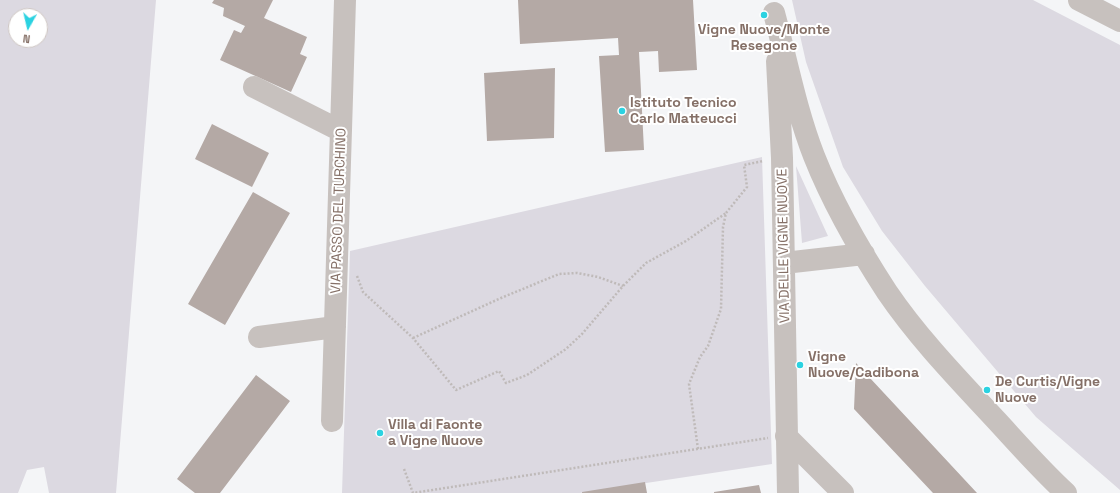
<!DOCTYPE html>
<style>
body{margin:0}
#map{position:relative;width:1120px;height:493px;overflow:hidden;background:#f4f5f7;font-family:"Space Grotesk",sans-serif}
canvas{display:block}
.north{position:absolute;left:8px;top:8px;width:40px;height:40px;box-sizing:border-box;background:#fff;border:1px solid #cec6c2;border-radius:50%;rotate:188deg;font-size:11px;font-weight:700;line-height:16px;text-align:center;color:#857067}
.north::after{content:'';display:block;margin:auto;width:14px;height:18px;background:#2bd2e1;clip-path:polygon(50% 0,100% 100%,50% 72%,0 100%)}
</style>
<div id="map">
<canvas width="1120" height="493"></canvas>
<div class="north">N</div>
</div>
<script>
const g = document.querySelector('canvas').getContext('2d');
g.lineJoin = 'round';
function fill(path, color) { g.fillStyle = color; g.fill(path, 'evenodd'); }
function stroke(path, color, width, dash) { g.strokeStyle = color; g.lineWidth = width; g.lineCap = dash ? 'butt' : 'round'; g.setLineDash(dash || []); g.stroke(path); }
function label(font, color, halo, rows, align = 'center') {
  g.font = font + ' "Space Grotesk",sans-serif'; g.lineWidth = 4; g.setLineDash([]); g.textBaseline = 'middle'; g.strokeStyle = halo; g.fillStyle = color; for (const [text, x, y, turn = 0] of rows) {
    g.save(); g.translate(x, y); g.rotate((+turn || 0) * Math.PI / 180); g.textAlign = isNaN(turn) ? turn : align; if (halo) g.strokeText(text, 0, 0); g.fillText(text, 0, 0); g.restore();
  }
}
const green = new Path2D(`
 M0,0h156l-40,493h-67l-5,-26 -17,3 -9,23h-18zM16,16h24v24h-24z
 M792,0h241l87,45v445l-84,-73 -111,-131 -43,-55 -39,-64 -37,-105z
 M762,157l10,307 -192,29h-238l8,-242z
 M796,166l32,70 -26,7z`);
const building = new Path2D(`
 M214,0h59l-9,18 43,19 -7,17 7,3 -16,35 -71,-32 14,-30 7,3 4,-7 -22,-10 1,-8 -12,-5z
 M518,0h175l4,70 -38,2 -1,-21 -19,1 5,98 -39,2 -6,-96 20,-1 -1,-17 -98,6z
 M555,68l-1,70 -67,3 -3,-68z
 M212,124l57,29 -17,34 -57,-28z
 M253,192l37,21 -65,112 -37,-21z
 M856,363l121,130h-44l-79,-84z
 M256,375l34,26 -70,92h-25l-18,-14z
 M645,482l2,11h-65v-1z
 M759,485l2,8h-47v-1z`);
const path = new Path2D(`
 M357,276l6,16 50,46 43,52 43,-19 7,12 21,-8 39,-26 16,-15 41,-48 23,-23 40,-22 40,-28
 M413,338l88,-40 58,-24 18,-1 21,4 25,9
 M698,449l-9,-65 11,-27 8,-11 13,-37 2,-82 3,-14 21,-26 -3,-22 19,-4
 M404,469l9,24 355,-55`);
const minor = new Path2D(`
 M1079,0l41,21
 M774,13c13,48 22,97 40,143 19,48 45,93 73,136 32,47 72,88 110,129 23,25 45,50 69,72
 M777,61l5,97 6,335
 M254,87l87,44
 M784,263l80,-9
 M259,337l76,-10
 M332,421l13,-421
 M786,436l57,57`);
const markers = [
 [764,15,4,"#2bd2e1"],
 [622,111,4,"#2bd2e1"],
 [800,365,4,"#2bd2e1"],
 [987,390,4,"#2bd2e1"],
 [380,433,4,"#2bd2e1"]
];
const poiNames = [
 ["Vigne Nuove/Monte",764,30,"center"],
 ["Resegone",764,46,"center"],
 ["Istituto Tecnico",630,103],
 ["Carlo Matteucci",630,119],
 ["Vigne",808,357],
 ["Nuove/Cadibona",808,373],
 ["De Curtis/Vigne",995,382],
 ["Nuove",995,398],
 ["Villa di Faonte",388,425],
 ["a Vigne Nuove",388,441]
];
const streetNames = [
 ["VIA PASSO DEL TURCHINO",339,211,-88],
 ["VIA DELLE VIGNE NUOVE",784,246,-91]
];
fill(green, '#dcd9e1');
fill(building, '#b4a9a5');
stroke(path, '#bfbab9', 2.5, [2, 2]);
stroke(minor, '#c7c1be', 22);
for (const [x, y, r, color] of markers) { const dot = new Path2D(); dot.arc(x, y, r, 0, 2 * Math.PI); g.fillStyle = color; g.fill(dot); stroke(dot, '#fff', 1.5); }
label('bold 14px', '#857067', '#fff', poiNames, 'left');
label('14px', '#857067', '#fff', streetNames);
</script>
